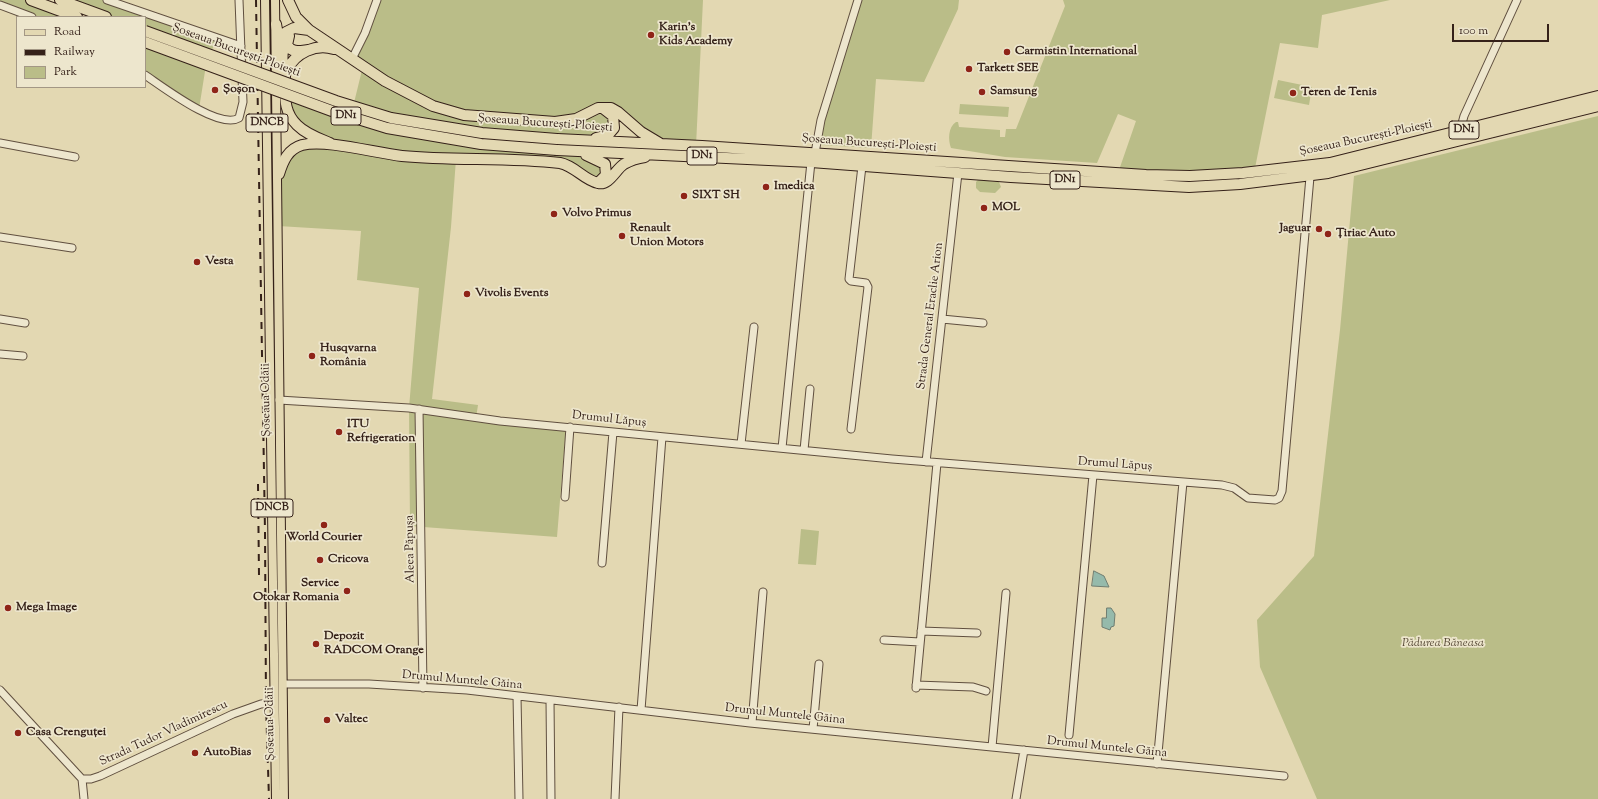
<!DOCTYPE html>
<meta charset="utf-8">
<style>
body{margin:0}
#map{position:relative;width:1598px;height:799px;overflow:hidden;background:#e3d8b2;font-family:"Sorts Mill Goudy",serif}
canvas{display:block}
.legend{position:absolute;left:16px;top:16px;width:130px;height:72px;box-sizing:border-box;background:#ede6cd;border:1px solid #a39785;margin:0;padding:5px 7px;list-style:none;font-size:12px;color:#352119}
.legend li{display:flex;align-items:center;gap:8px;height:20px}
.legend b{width:20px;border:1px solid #a39785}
.scale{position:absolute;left:1452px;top:24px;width:97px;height:18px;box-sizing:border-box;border:2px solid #352119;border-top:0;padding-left:5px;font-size:12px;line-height:14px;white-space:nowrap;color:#352119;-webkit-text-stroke:3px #ede6cd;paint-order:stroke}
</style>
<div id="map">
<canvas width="1598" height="799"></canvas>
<ul class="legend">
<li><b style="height:5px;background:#e3d8b2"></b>Road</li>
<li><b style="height:5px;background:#352119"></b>Railway</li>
<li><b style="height:11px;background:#babd88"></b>Park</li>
</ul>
<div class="scale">100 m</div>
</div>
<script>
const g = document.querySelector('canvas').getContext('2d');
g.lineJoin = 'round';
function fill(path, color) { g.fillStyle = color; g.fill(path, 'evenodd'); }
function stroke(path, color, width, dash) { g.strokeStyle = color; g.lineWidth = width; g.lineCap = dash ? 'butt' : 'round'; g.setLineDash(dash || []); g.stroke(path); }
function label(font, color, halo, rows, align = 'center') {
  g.font = font + ' "Sorts Mill Goudy",serif'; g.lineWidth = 3.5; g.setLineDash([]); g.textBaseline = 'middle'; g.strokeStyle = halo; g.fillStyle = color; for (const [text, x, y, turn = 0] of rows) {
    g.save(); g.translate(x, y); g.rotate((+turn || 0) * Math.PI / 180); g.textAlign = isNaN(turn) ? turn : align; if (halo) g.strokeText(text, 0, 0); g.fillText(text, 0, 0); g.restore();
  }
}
const green = new Path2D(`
 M0,0h31l46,17h-45l-32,-12z
 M65,0h41l111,38 -7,17 -65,-25v-13h-34z
 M377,0h326l-7,146 -34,-2 -44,-32 -16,25 -120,-4 -129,-26 9,-37 -11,-8z
 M861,0h98l-1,9 -34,73 -48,-3 -5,69 -50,-3 -1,-10 3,-15z
 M1063,0h327l-68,15 -4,33 -38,-5 -26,130h-136l18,-52 -18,-7 -21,49 -92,-6 -54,-9c-3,-8 -3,-21 5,-26h2l1,5 41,3v7h5l1,-8h10l49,-123z
 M145,42l61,23 -7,44 -54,-34z
 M1278,80l34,7 -3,18 -35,-7z
 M285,94l102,34 185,23 30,10v19l-27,-11 -119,-10 -5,68 -19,172 46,6 -2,13 90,9 -9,110 -147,-11 -1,-118 10,-120 -62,-8 4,-49 -83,-5 1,-52 13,-24 44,-4 -35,-17z
 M960,104l49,3 -1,10 -49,-3z
 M1598,116v683h-281l-57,-132 -3,-47 57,-64 26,-226 14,-154z
 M978,180l21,2 2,5 -6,6 -15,-1 -4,-4v-6z
 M801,529l18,2 -3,34 -18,-1z`);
const water = new Path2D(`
 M1094,571l10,5 5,11 -17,-1z
 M1107,608h4l4,6 -1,12 -3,1 -1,3 -8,-3v-9h4z`);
const minor = new Path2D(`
 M107,0l134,46
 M0,5l32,12
 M352,59l13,-26 12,-33
 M145,75c18,12 74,55 94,43l4,-16 -4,-102
 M1460,131l4,-15 53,-116
 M0,143l75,14
 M815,153l6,-33 37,-120
 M0,237l72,11
 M0,319l25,4
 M942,319l41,4
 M0,354l23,2
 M279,400l130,8 91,13 392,38 330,26 12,3 14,10 27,2 4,-2 3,-7 28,-314
 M419,409l4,279
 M851,429l17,-142 -2,-4 -15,-2 -2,-2 13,-113
 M741,444l13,-117
 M782,448l29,-286
 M804,450l6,-61
 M926,462l32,-289
 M565,497l5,-70
 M602,563l11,-131
 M921,631l56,2
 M884,640l36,2
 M283,684h86l98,6 283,33 534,53
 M916,685l57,2 13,4
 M916,688l21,-225
 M0,690l82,89
 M517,696l2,103
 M550,700l1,99
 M641,710l21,-273
 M752,723l11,-131
 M813,729l6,-65
 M1069,735l24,-260
 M992,747l14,-154
 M1157,764l26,-282
 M82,779h9l9,-3 133,-62 28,-10 13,-1
 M82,779l2,20
 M615,799l4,-92
 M1016,799l8,-49`);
const major = new Path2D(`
 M265,0l11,799
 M275,0l9,799`);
const highway = new Path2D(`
 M31,0l46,17
 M60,0l46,17
 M288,0l8,17 13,13 76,51 48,25 31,9 91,7 21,-3 22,-11h13l7,4 23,20 20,12
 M276,24l4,22
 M289,36l-2,9c5,8 12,6 21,5
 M282,77l1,-37 3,-8 8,-4 15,2
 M596,138l12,-3 6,-7 -1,-12 -9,-7
 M557,139l145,7 444,29 44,1 53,-3 87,-10 268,-67
 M330,143c-12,-5 -24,-9 -33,-18 -12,-12 -12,-24 -12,-40 0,-5 -1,-11 2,-15 8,-17 29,-27 47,-21
 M557,150l254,12 200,15 178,10 51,-3 88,-11 270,-67
 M586,155l19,9 1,11 -6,6
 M279,174c4,-13 9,-25 23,-29 24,-6 73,8 100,11 52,5 105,1 158,7 15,3 24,17 38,20 11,3 18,-14 26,-19 7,-4 14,-6 21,-7`);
const rail = new Path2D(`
 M256,0l9,531 1,173 3,95
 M258,484l1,92`);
const highwayBridge = new Path2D(`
 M145,31l191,70 55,17 91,15 75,6
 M145,42l187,69 55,17 94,16 76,6`);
const markers = [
 [651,35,4,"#8f2418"],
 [1007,52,4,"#8f2418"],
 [969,69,4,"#8f2418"],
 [215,90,4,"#8f2418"],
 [982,92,4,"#8f2418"],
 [1293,93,4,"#8f2418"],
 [766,187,4,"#8f2418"],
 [684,196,4,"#8f2418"],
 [984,208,4,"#8f2418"],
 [554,214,4,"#8f2418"],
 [1319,229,4,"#8f2418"],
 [1328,234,4,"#8f2418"],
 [622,236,4,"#8f2418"],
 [197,262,4,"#8f2418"],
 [467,294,4,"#8f2418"],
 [312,356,4,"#8f2418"],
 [339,432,4,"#8f2418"],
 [324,525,4,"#8f2418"],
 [320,560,4,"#8f2418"],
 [347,591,4,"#8f2418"],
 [8,608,4,"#8f2418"],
 [316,644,4,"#8f2418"],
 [327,720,4,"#8f2418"],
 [18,733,4,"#8f2418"],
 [195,753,4,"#8f2418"]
];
const shields = [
 [346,116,30],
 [267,123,42],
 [1464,130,30],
 [702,156,30],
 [1065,180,30],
 [272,508,42]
];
const shieldNames = [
 ["DN1",346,116],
 ["DNCB",267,123],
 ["DN1",1464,130],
 ["DN1",702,156],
 ["DN1",1065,180],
 ["DNCB",272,508]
];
const poiNames = [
 ["Karin's",659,28],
 ["Kids Academy",659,42],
 ["Carmistin International",1015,52],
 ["Tarkett SEE",977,69],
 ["Șoșon",223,90],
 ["Samsung",990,92],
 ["Teren de Tenis",1301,93],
 ["Imedica",774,187],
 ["SIXT SH",692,196],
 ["MOL",992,208],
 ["Volvo Primus",562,214],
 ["Renault",630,229],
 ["Union Motors",630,243],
 ["Jaguar",1311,229,"right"],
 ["Țiriac Auto",1336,234],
 ["Vesta",205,262],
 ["Vivolis Events",475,294],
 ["Husqvarna",320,349],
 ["România",320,363],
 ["ITU",347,425],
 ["Refrigeration",347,439],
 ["World Courier",324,538,"center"],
 ["Cricova",328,560],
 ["Service",339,584,"right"],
 ["Otokar Romania",339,598,"right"],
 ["Mega Image",16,608],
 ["Depozit",324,637],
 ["RADCOM Orange",324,651],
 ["Valtec",335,720],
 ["Casa Crenguței",26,733],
 ["AutoBias",203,753]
];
const streetNames = [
 ["Șoseaua București-Ploiești",236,51,20],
 ["Șoseaua București-Ploiești",545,124,4],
 ["Șoseaua București-Ploiești",1366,139,-12],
 ["Șoseaua București-Ploiești",869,144,4],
 ["Strada General Eraclie Arion",931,316,-83],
 ["Șoseaua Odăii",267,400,-91],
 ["Drumul Lăpuș",609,420,6],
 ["Drumul Lăpuș",1115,465,4],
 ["Aleea Păpușa",411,549,-91],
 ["Drumul Muntele Găina",462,681,5],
 ["Drumul Muntele Găina",785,715,6],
 ["Șoseaua Odăii",271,724,-91],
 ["Strada Tudor Vladimirescu",164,734,-25],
 ["Drumul Muntele Găina",1107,748,6]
];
const parkNames = [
 ["Pădurea Băneasa",1443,644]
];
fill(green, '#babd88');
fill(water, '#95baab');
stroke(water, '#6f7d71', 1);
stroke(minor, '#604f3f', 9);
stroke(major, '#352119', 10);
stroke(highway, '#352119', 12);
stroke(minor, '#ede6cd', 7);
stroke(major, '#e3d8b2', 8);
stroke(highway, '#e3d8b2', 10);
stroke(rail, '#352119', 2, [7, 7]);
stroke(highwayBridge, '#352119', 12, []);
stroke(highwayBridge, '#e3d8b2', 10);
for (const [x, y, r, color] of markers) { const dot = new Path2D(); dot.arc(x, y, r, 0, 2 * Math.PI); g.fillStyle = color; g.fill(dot); stroke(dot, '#ede6cd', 1.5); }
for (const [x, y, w] of shields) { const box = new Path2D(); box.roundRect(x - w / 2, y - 9, w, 18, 3); g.fillStyle = '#ede6cd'; g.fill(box); stroke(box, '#352119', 1); }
label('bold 11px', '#352119', null, shieldNames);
label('bold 12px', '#352119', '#ede6cd', poiNames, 'left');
label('12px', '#352119', '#ede6cd', streetNames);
label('italic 12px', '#564835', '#ede6cd', parkNames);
</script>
